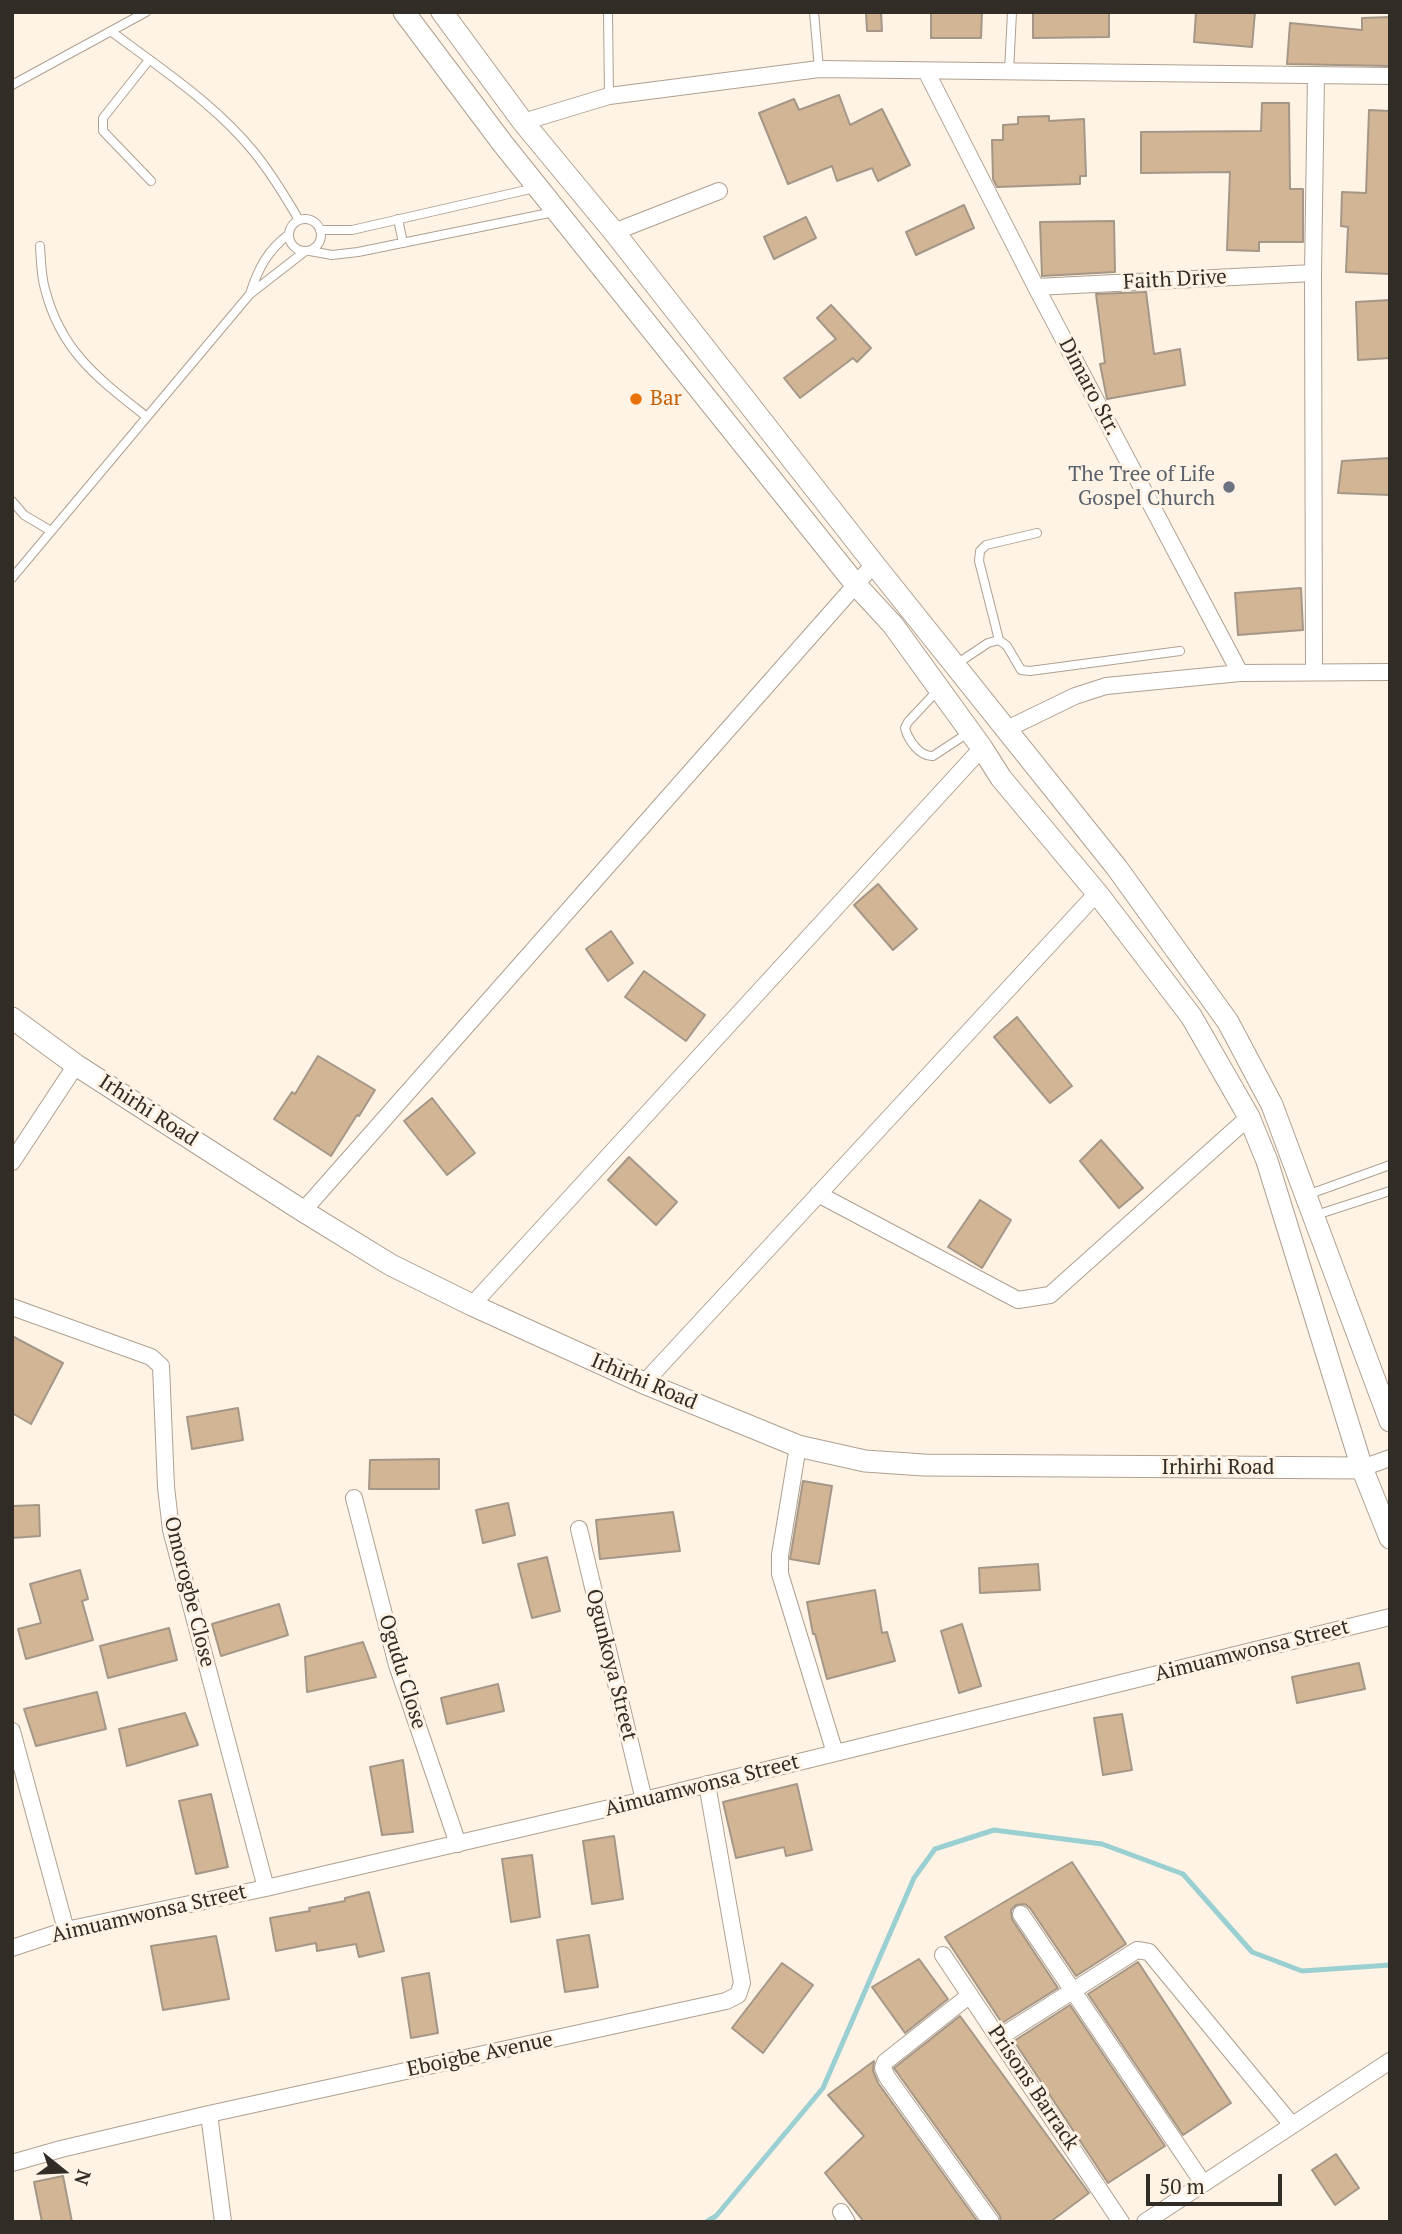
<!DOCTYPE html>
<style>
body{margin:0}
#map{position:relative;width:1402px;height:2234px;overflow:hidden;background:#fff3e5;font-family:"PT Serif",serif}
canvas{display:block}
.frame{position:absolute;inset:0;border:14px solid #312c25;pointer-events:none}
.north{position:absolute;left:28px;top:2136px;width:70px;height:70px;-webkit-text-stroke:5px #fff3e5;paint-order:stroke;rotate:108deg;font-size:19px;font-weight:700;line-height:28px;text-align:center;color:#312c25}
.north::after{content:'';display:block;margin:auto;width:24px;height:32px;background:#312c25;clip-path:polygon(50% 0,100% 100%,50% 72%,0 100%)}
.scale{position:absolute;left:1146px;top:2174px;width:136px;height:32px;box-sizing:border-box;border:4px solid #312c25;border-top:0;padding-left:9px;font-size:21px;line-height:24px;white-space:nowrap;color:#312c25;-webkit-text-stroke:5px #fff3e5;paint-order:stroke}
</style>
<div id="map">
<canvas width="1402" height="2234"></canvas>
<div class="frame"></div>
<div class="north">N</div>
<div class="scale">50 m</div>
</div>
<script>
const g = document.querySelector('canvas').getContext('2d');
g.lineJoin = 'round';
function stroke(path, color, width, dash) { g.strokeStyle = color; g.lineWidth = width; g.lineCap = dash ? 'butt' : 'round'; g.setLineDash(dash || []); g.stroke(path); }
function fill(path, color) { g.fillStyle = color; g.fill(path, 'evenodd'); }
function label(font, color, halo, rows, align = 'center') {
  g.font = font + ' "PT Serif",serif'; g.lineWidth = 6; g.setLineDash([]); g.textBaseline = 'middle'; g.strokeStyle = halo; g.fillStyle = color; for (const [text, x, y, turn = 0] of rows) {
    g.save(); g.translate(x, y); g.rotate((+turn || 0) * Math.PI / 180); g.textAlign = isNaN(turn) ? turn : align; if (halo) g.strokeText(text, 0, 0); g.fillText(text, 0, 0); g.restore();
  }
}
const stream = new Path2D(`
 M706,2222l10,-6 107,-128 91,-210 21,-29 59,-19 108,14 81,30 69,78 50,19 88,-6`);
const building = new Path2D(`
 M866,12h15l1,19h-15z
 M931,12h51l-1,26h-50z
 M1033,12h76v25l-76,1z
 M1196,12h59l-3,35 -58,-5z
 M1390,17v49l-103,-2 3,-41 72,7v-12z
 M839,95l11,30 32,-16 28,56 -32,16 -6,-13 -35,13 -5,-15 -44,18 -29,-71 35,-14 5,11z
 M1262,103h27l1,86h13v53h-44v9l-32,-1 3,-78 -89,1v-41l120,-1z
 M1369,110l21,1v163l-44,-2 2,-45 -7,-1 1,-34 24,1z
 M1049,116v5l35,-2 2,57h-6v8l-83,3 -4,-8 -1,-39h11v-15l15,-1v-7z
 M964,205l10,23 -58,27 -10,-23z
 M806,217l10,21 -42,21 -10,-22z
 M1114,221l1,51 -73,4 -2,-54z
 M1146,292l8,62 26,-5 5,36 -78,14 -7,-35 5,-1 -9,-69z
 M1390,300v58l-32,2 -2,-58z
 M831,305l40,43 -14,14 -4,-4 -53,40 -16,-20 52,-39 -19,-21z
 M1390,458v37l-52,-2 4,-32z
 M1301,588l2,42 -65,5 -3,-42z
 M878,884l39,45 -24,21 -39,-45z
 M611,931l22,32 -25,18 -22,-32z
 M644,971l61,44 -19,26 -61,-44z
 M1017,1017l55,69 -22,17 -56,-66z
 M318,1056l57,34 -16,26 -2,-1 -26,41 -57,-37 18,-27 3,2z
 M432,1098l43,55 -28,22 -43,-54z
 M1101,1140l42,48 -24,20 -39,-47z
 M629,1157l48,45 -21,23 -48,-45z
 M980,1200l31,20 -29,48 -34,-21z
 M12,1336l51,27 -32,61 -19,-11z
 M238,1408l5,32 -51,9 -5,-32z
 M439,1459v30h-70l1,-29z
 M803,1481l29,5 -13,78 -29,-5z
 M508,1503l7,32 -32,8 -7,-33z
 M39,1505l1,31 -28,2v-32z
 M673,1512l7,39 -80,8 -4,-39z
 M547,1557l13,54 -28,7 -14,-54z
 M1038,1564l2,26 -60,3 -1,-25z
 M80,1570l8,29 -6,2 11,39 -67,19 -8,-30 23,-6 -11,-39z
 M875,1590l7,43 5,-1 8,29 -68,18 -12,-45h-2l-6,-32z
 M279,1604l9,31 -67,21 -9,-32z
 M962,1624l19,62 -22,7 -18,-62z
 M169,1628l8,32 -69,18 -8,-32z
 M363,1642l13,35 -69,15 -2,-35z
 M1359,1663l6,26 -68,14 -5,-26z
 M498,1684l6,27 -57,13 -6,-26z
 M97,1692l9,37 -70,17 -12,-37z
 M185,1713l13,32 -71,21 -8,-37z
 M1122,1714l10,56 -29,5 -9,-57z
 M403,1760l10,72 -31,3 -12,-68z
 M797,1784l15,66 -26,6 -2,-9 -48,11 -13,-56z
 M211,1794l17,73 -32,7 -17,-73z
 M614,1836l9,63 -31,5 -9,-63z
 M532,1855l8,62 -29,5 -9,-63z
 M1072,1862l54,82 -50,32 -46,-68 -5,-4 -9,1 -5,5 1,9 46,69 -56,35 -57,-86z
 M369,1892l15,59 -25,6 -3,-13 -39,7 -1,-8 -40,8 -6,-33 40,-7 -1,-3 36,-7v-3z
 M589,1935l9,52 -33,5 -8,-52z
 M216,1936l13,63 -66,11 -12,-64z
 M919,1959l29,40 -43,34 -33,-46z
 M1138,1962l93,141 -48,32 -95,-141z
 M782,1963l31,22 -50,68 -31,-25z
 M429,1973l9,60 -27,5 -9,-60z
 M1070,2005l95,141 -57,37 -94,-142z
 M960,2016l129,177 -39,29h-49l-1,-6 -106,-148z
 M874,2061l-1,10 5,12 100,139h-114l-39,-49 39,-37 -36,-41z
 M1336,2154l23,34 -24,17 -23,-35z
 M63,2176l9,46h-30l-8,-40z`);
const lane = new Path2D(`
 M608,12l1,84
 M814,12l5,57
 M112,32c49,37 103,72 142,120 17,21 31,44 45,68
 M149,60l-46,58v13l48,50
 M1009,72l3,-60
 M12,85l134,-73
 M289 235a16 16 0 1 1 32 0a16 16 0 1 1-32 0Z
 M398,219l5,24
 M320,230h32l183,-42
 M40,246c1,14 1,30 5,43 16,63 54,90 102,128
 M310,251l22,4 26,-3 196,-40
 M250,294c8,-25 17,-43 38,-59
 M12,501l12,14 27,16
 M12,578l238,-284 54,-42
 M999,640l-20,-79 1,-10 6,-6 51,-12
 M955,665l33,-22 11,-3 8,6 14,24 9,1 150,-20
 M937,691l-29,31 -3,6c3,12 15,29 28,28l35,-23
 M1307,1195l83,-30
 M1313,1216l77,-25`);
const street = new Path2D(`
 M926,71l110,216 204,386
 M523,122l86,-26 210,-27 571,7
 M614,232l105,-41
 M1036,287l277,-14
 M1314,672l-1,-399 3,-198
 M1007,729l68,-33 31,-10 134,-13 150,-1
 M12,1162l64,-97
 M818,1194l200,106 32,-5 199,-178
 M303,1211l571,-647
 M472,1305l510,-557
 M12,1307l139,50 10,9 5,121 5,43 95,358
 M644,1383l453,-490
 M798,1446l-18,109v19l55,179
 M1362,1468l28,-10
 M354,1498l43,167 61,179
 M579,1529l65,271
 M12,1731l54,199
 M1021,1914l182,269
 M12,1948l54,-18 200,-42 378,-88 746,-183
 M943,1955l178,267
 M970,1995l-85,67 -2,6 4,9 104,145
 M1000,2037l137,-87 12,2 143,173
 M209,2114l14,108
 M12,2163l49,-14 148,-35 517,-113 12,-6 4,-12 -35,-199
 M841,2212l6,10
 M1145,2222l245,-161`);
const secondary = new Path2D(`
 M404,12l99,132 354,442 36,39 89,123 19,30 96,115 94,123 58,101 18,44 95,307 28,70
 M442,12l81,110 91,110 260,332 243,304 111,154 44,83 118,316
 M12,1018l64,47 227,146 88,54 81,40 172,78 154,63 67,15 59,4 438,3`);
const markers = [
 [636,399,7,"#e8710a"],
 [1229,487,7,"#6b7280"]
];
const streetNames = [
 ["Faith Drive",1175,280,-3],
 ["Dimaro Str.",1089,387,62],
 ["Irhirhi Road",148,1111,33],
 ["Irhirhi Road",644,1382,23],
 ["Irhirhi Road",1218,1468],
 ["Omorogbe Close",189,1592,76],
 ["Aimuamwonsa Street",1252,1651,-14],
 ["Ogunkoya Street",611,1665,76],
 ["Ogudu Close",402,1672,73],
 ["Aimuamwonsa Street",702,1786,-14],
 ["Aimuamwonsa Street",149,1914,-13],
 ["Eboigbe Avenue",480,2055,-12],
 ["Prisons Barrack",1033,2088,56]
];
const foodNames = [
 ["Bar",650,399]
];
const worshipNames = [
 ["The Tree of Life",1215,475],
 ["Gospel Church",1215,499]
];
stroke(stream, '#9bd0d2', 5);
fill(building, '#d2b595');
stroke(building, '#a59788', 2);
stroke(lane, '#afa091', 10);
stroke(street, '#afa091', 18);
stroke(secondary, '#afa091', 23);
stroke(lane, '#fff', 8);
stroke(street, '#fff', 16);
stroke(secondary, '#fff', 21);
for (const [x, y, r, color] of markers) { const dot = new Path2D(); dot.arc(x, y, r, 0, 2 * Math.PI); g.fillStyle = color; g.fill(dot); stroke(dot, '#fff3e5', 2.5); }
label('21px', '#312c25', '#fff3e5', streetNames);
label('21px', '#c56008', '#fff3e5', foodNames, 'left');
label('21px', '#5b616d', '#fff3e5', worshipNames, 'right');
</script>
